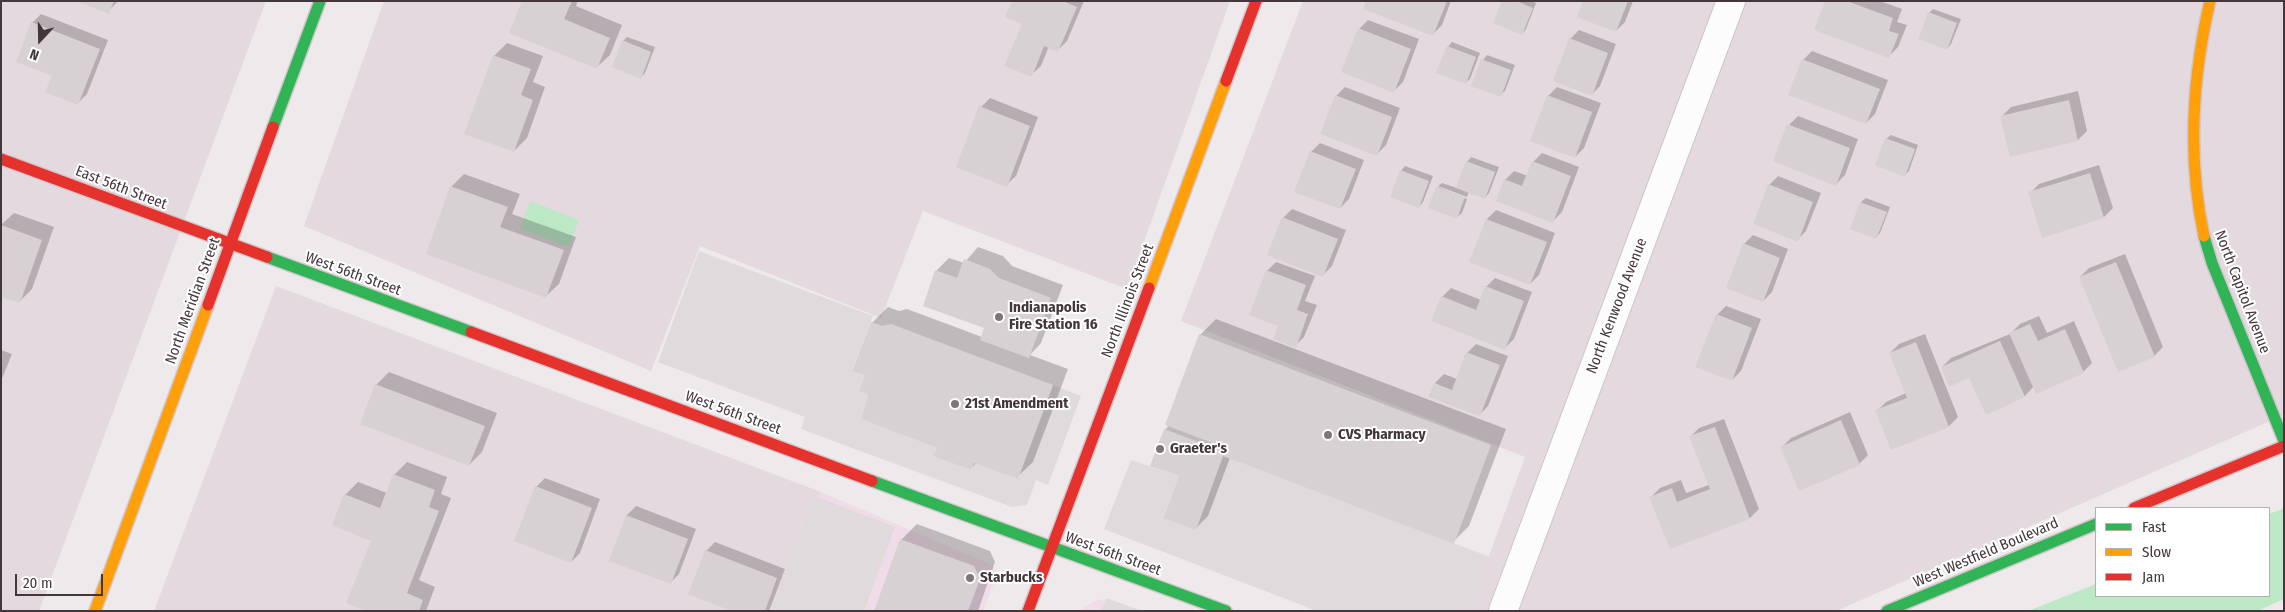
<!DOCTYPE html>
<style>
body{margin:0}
#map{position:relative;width:2285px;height:612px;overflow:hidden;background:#eee9eb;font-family:"Fira Sans Condensed",sans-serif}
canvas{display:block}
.frame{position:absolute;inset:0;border:2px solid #43363d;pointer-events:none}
.legend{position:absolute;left:2095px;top:507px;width:175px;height:90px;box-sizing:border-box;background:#fff;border:1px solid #b4afb1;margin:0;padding:6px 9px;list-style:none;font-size:15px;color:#43363d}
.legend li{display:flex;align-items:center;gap:10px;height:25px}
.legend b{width:25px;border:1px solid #b4afb1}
.north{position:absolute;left:15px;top:15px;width:50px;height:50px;-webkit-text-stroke:4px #fff;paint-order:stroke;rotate:201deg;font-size:14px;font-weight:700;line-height:20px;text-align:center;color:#43363d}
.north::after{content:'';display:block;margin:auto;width:18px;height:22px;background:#43363d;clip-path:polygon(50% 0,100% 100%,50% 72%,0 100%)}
.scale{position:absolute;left:15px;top:574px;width:88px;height:22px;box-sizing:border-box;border:2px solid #43363d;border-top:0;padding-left:6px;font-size:15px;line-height:18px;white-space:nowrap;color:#43363d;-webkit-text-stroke:4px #fff;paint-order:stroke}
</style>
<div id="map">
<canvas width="2285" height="612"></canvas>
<div class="frame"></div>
<ul class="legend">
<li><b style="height:6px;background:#30b455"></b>Fast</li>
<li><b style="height:6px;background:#ff9f0a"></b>Slow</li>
<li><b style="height:6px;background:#e5322d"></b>Jam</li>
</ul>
<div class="north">N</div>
<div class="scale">20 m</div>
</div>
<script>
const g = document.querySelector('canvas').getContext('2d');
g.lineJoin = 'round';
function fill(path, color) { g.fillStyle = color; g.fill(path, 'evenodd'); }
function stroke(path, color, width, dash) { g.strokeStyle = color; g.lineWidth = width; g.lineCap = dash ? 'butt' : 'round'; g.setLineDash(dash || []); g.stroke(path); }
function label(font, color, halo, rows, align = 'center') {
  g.font = font + ' "Fira Sans Condensed",sans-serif'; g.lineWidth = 4; g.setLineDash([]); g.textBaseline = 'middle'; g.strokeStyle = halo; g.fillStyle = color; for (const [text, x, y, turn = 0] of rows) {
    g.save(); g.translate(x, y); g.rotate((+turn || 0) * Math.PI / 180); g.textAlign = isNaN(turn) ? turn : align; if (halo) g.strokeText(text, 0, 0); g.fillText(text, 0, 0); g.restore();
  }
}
const residential = new Path2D(`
 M1,1h265l-227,610h-38z
 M384,1h846l-103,288 -204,-78 -42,107 -181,-72 -49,125 -347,-145z
 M1303,1h981v414l-448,196h-367l56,-154 -344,-136z
 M276,286l545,206 -45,119h-622z`);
const commercial = new Path2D(`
 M821,492l172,73 4,10 -14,36h-207z
 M1099,599l32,12h-53z`);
const parking = new Path2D(`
 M699,251l174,65 -21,54 13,5 -6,16 9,4 -7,24 76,29 -3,8 37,14 3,-7 44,16 35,-94 28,11 -33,89 -12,-5 -9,25 -15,2 -211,-78 4,-12 -147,-55z
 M1223,456l267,101 -20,54h-153l-213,-82 27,-69 48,16 -16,41 33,13z
 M815,496l80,31 -31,84h-92z
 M1106,598l36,13h-41z`);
const water = new Path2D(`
 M530,201l49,19 -10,27 -49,-18z
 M2284,508v91l-27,12h-229l68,-27v12h173v-82z`);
const shadow = new Path2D(`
 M79,1h39l-10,11z
 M523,1h55l-2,5 46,19 -12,30 -13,12z
 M1013,1h71l-17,40 -9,9 -9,-4 -8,20 -10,9 -8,-52z
 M1367,1h84l-9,24 -9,9z
 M1503,1h28l5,2 -10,26 -4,5z
 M1585,1h48l-8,21 -9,9z
 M1826,1h54l22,8 -5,13 10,3 -9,22 -9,9z
 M1933,9l28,10 -10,25 -4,5 -18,-36z
 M41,14l67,26 -21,54 -9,9 -25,-27 -21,-53z
 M1368,20l51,19 -16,43 -9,9 -35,-62z
 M1579,30l37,14 -16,42 -9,9 -21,-56z
 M627,37l28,10 -10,26 -4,4 -18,-36z
 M1452,42l28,11 -10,26 -5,4 -17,-36z
 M507,43l36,13 -10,26 12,5 -18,51 -13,13 -20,-95z
 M1812,51l76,29 -13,34 -9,9 -63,-63z
 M1487,55l28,10 -10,26 -5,4 -27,-10 10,-25z
 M1345,87l55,21 -14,37 -9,9 -41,-58z
 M1557,87l44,16 -17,45 -9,9 -27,-61z
 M2078,91l9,40 -9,9 -76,-24 9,-9z
 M990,98l48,19 -22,59 -10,9 -25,-78z
 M1798,116l60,23 -13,36 -9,9 -47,-59z
 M1891,135l27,10 -9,26 -4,4 -19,-36z
 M1320,143l44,17 -15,39 -9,9 -29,-56z
 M1542,153l37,14 -17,45 -9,9 -48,-41 9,-9 14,5 5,-14z
 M1471,157l28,10 -10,26 -4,5 -16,-6 -2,5 -29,-11 4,-3 15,5 10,-26z
 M2099,165l14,43 -9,9 -74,-24 9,-9z
 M1405,166l28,10 -10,26 -4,5 -18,-36z
 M464,174l56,20 -8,20 64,23 -17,47 -13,12 -119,-43 25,-67z
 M1778,176l43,17 -15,38 -9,9 -28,-55z
 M1438,187l29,12 -5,14 -5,4 -27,-10z
 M1866,198l24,9 -10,26 -4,4 -24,-9 9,-26z
 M1292,209l54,21 -14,36 -9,9 -40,-57z
 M1496,210l59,23 -16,42 -9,9 -59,-23 16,-42z
 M14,213l40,14 -22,62 -13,13 -18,-7v-70z
 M1753,235l35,14 -16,43 -9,9 -19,-57z
 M978,247l25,9 9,10 51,19 -22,58 -11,12 38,14 -35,93 -16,15 -40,-15 -6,6 -33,-21 -68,-53 -4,-19 6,-52 16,-16 11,4 8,-2 75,28 4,-9 -50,-57 13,-13 15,5z
 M2125,254l38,93 -9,9 -74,-79 9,-9z
 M1276,262l39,14 -10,25 12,4 -13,32 -9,9 -15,-21 -13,-54z
 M1495,278l37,14 -18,47 -9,9 -63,-51 9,-9 30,12 5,-13z
 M1726,306l35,13 -20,52 -9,9 -15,-65z
 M2039,316l8,17 27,-12 18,42 -9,9 -49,14 -9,10 -39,17 -16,-37 -28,-9 9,-9 59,-24 10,-10z
 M1216,319l290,110 -37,97 -16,16 -223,-84 -22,58 -13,13 -30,-99 4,-5 31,-90z
 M1925,334l33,83 -9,9 -57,23 -15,-38 9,-9 20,-9 -16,-40 9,-9z
 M1476,344l32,12 -20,50 -9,9 -44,-32 9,-9 13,5 10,-26z
 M1,350l11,4 -11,27z
 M389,372l108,41 -15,39 -13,13 -93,-80z
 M1850,412l18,43 -9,9 -77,-17 9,-9z
 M1724,419l35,90 -9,9 -79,30 -20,-51 9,-9 21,-8 5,13 23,-8 -19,-48 9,-9z
 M407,462l40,15 -6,17 10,4 -32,82 16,7 -9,24h-56l3,-71 -28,-45 13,-13 29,11 7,-18z
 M545,478l55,21 -20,54 -9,9 -35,-75z
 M636,506l60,23 -17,45 -9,9 -60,-23 17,-45z
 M917,524l73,27 5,11 -17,49h-103l26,-71z
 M715,542l70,27 -16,42h-34l-29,-60z`);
const building = new Path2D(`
 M76,1h38l-5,13z
 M522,1h50l-8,18 46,19 -13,31 -88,-36z
 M1012,1h51l14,6 -19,45 -14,-6 -12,31 -28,-11 18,-42 -17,-7z
 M1366,1h81l-14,35 -70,-27z
 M1502,1h14l17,7 -11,27 -29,-12z
 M1583,1h45l-12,31 -39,-15z
 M1825,1h22l46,17 -4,13 10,3 -10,24 -75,-28z
 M1928,12l29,11 -10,27 -29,-11z
 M31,22l69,27 -22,56 -33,-13 7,-16 -36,-14z
 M1358,28l53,21 -17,44 -53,-21z
 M1569,38l39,15 -16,43 -39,-15z
 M622,40l29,12 -10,27 -29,-12z
 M1447,46l29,11 -10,27 -30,-11z
 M493,55l38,14 -10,26 12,5 -19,52 -50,-18z
 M1481,59l30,11 -10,27 -30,-11z
 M1802,59l78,30 -14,35 -78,-29z
 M1335,95l57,22 -15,39 -57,-22z
 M1547,95l45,17 -17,46 -45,-17z
 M2069,100l9,41 -68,16 -10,-41z
 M979,106l51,20 -23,61 -51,-20z
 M1787,124l63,24 -14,38 -63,-25z
 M1885,138l30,11 -10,28 -30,-12z
 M1310,151l46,18 -16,40 -46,-17z
 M1466,161l29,11 -10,27 -29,-11z
 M1532,161l39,15 -18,47 -57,-22 8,-22 18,7z
 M1400,170l29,11 -10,27 -29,-11z
 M2090,173l14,45 -62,20 -14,-46z
 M1768,184l45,18 -15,40 -45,-18z
 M450,186l58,21 -8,20 64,23 -18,48 -120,-44z
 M1436,187l29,10 -8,22 -29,-11z
 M1860,202l27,10 -11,27 -26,-10z
 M1282,217l56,22 -15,38 -56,-22z
 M1486,219l61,23 -17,43 -61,-23z
 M1,225l41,15 -22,63 -19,-6z
 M1743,243l37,15 -17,44 -37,-14z
 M964,259l26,10 9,9 52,20 -22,60 -49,-18 4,-12 -61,-22 12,-36 22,8z
 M2116,262l39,95 -37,15 -39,-95z
 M1266,270l40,15 -9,25 11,4 -12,34 -23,-9 5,-13 -29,-11z
 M1485,286l39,15 -19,49 -74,-29 10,-25 35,14z
 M1716,314l36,14 -20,53 -37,-14z
 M871,322l11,4 9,-2 162,61 -35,94 -44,-16 -3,7 -38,-14 4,-8 -76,-29 7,-24 -9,-4 6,-16 -13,-4z
 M2030,324l8,17 27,-12 19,44 -48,21 -27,-61z
 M1199,334l292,111 -37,99 -231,-88 -27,74 -33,-12 16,-42 -29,-10 14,-37 61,23 1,-4 -61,-23z
 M2000,341l25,56 -39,18 -17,-37 -20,9 -8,-20z
 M1916,342l33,85 -58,23 -16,-40 32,-12 -18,-45z
 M1466,352l34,13 -20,51 -52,-19 6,-14 18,7z
 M375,384l110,42 -16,40 -109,-42z
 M1841,420l19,45 -61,26 -19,-44z
 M1715,427l35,92 -80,30 -21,-52 23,-9 5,14 33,-13 -21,-53z
 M393,474l42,16 -6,17 10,4 -32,82 16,7 -4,11h-53l-20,-8 25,-62 -39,-16 12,-31 36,14z
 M535,486l57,22 -21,55 -57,-22z
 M626,515l62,24 -17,45 -62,-23z
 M900,539l74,27 6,13 -12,32h-94z
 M705,550l72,28 -12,33h-34l-43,-17z`);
const street = new Path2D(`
 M1503,611l228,-610`);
const fast = new Path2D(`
 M273,127l47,-126
 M2204,236l8,27 72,178
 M267,257l204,75
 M872,481l354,130
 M1887,611l209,-87`);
const slow = new Path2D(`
 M2204,236c-17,-79 -12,-157 6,-235
 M1149,288l77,-207
 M95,611l113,-306`);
const jam = new Path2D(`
 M1226,81l30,-80
 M1,159l266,98
 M208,305l65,-178
 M471,332l401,149
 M2134,508l150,-62
 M1028,611l121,-323`);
const markers = [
 [999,317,5,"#7f757a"],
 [955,404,5,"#7f757a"],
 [1328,435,5,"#7f757a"],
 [1160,449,5,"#7f757a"],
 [970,578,5,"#7f757a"]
];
const streetNames = [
 ["East 56th Street",121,188,21],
 ["West 56th Street",353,274,20],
 ["North Capitol Avenue",2242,292,69],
 ["North Meridian Street",193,301,-70],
 ["North Illinois Street",1128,301,-69],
 ["North Kenwood Avenue",1617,306,-69],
 ["West 56th Street",733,413,20],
 ["West Westfield Boulevard",1986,553,-23],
 ["West 56th Street",1113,554,20]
];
const poiNames = [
 ["Indianapolis",1009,308],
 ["Fire Station 16",1009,325],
 ["21st Amendment",965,404],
 ["CVS Pharmacy",1338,435],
 ["Graeter's",1170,449],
 ["Starbucks",980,578]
];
fill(residential, '#e4d9df');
fill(commercial, '#f0dce8');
fill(parking, '#dfdadc');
fill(water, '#bde8c5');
fill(shadow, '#0003');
fill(building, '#d7d1d4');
stroke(street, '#cac5c7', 30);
stroke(fast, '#d2c6cb', 14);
stroke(slow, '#d2c6cb', 14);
stroke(jam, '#d2c6cb', 14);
stroke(street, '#fcfcfc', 28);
stroke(fast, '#30b455', 11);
stroke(slow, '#ff9f0a', 11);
stroke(jam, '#e5322d', 11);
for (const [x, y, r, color] of markers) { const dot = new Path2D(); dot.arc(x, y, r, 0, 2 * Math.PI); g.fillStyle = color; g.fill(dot); stroke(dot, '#fff', 2); }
label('15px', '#43363d', '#fff', streetNames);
label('bold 15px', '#43363d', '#fff', poiNames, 'left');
</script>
